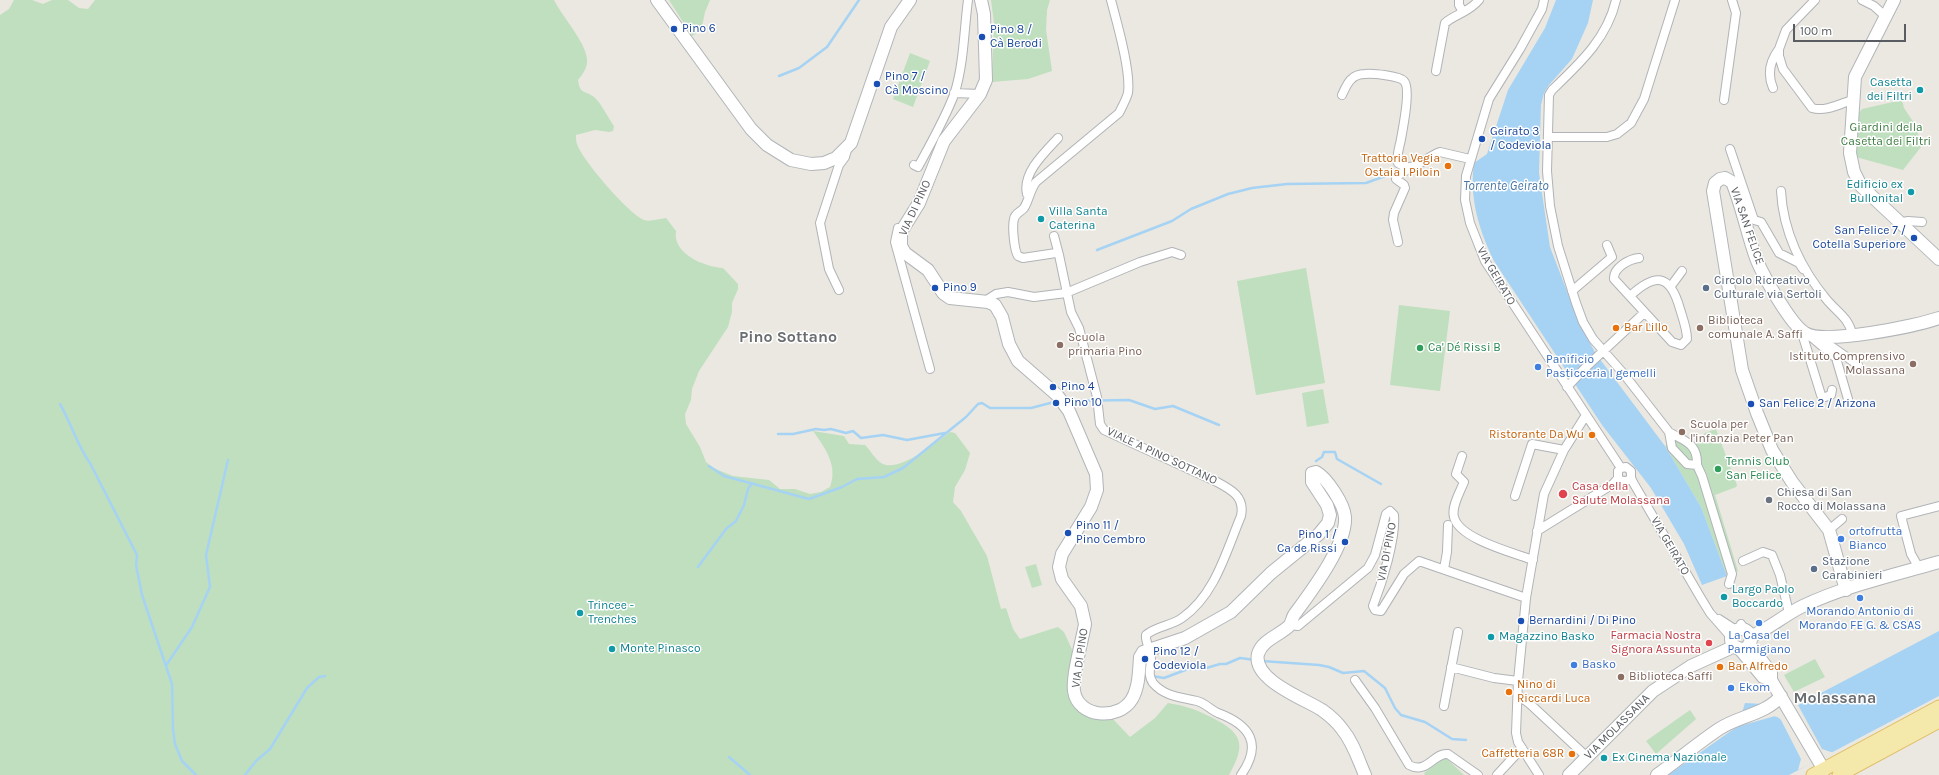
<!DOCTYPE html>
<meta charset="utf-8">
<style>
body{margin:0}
#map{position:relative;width:1939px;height:775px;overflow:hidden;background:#eae8e0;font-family:Karla,sans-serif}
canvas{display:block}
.scale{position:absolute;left:1793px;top:24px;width:113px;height:18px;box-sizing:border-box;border:2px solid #595c60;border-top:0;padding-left:5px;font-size:12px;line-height:14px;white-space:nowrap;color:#595c60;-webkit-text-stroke:3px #fff;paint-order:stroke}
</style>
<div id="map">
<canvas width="1939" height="775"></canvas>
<div class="scale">100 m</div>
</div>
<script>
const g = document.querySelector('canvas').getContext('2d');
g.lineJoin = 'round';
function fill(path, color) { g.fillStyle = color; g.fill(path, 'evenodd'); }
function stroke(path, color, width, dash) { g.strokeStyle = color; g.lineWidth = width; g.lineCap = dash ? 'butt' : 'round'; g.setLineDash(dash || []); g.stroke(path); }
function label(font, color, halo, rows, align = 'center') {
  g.font = font + ' Karla,sans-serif'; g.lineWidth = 3; g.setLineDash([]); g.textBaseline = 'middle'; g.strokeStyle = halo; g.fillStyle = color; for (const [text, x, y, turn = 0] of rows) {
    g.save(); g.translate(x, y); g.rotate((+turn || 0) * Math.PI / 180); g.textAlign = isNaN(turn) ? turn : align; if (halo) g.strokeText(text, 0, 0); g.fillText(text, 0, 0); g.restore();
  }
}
const green = new Path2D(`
 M14,0h18l11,4 9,-4h16l11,8 9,1 7,-9h459c8,17 35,45 33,63 -1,7 -5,12 -9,17 2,15 7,10 16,17 8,7 14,21 20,29l-1,5 -4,1 -14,-2 -19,5c0,3 0,7 1,9 5,16 52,70 67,76 6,2 15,-1 22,-2l10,13c-4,23 29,36 47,37l15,16v5l-6,14v9l-4,15 -29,44 -7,18 -1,11 -6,14 1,10 14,23 6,15 7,6 20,8 36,4 11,9h15l15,5 11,-2 9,-5c8,-21 -4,-38 -17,-56l31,5 5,8 16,1c5,5 10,14 16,18 17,11 56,-21 69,-31l5,1 15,20 -5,17 -10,17 -2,15 8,9 26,45 14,53 5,-1 7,21 7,10 38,-12 6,5 10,22 -7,38 5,10 40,16 18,19 25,-19 13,-15c19,3 26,6 43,14 31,16 36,26 18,58h-1229v-760l9,-6z
 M669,0h41l-5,12 -4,19 -9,5z
 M991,0h59l-3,10 -1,20 6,41 -24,8 -36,3 2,-59z
 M910,53l20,8 -17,46 -20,-8z
 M1902,100l2,8 12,18 5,21 -18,23 -47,-13v-40l6,-8z
 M1306,268l19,115 -69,12 -19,-114z
 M1399,305l51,6 -10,80 -50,-6z
 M1323,389l6,34 -22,4 -5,-34z
 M1716,429l21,56 -1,2 -21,8 23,76 -11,5 -26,-69 -36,-61 17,-13 12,12 11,-12z
 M1036,564l6,21 -10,3 -7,-21z
 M1815,659l10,18 -31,15 -10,-17z
 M1690,710l6,9 -40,35 -10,-13z
 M1445,757l19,18h-39l-1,-2z`);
const water = new Path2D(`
 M1556,0h37l-5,23 -16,36 -23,26 -5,8 -3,12 -2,68 11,74 30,78 16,29 69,92 36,61 26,69 -25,9 -18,-41 -33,-56 -49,-63 -108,-164c-15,-31 -25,-63 -20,-98l13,-9 21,-64 37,-62z
 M1939,631v65l-150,79h-121l70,-49 7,-23 19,1 10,12 6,2 20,-14z`);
const pier = new Path2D(`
 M1768,705l7,11 -35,10 -18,9 -51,35 50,-35z
 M1798,705l24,44 12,4 -36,17 3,-11 -20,-39 -4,-4z`);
const stream = new Path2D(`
 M779,76l20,-8 28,-21 32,-47
 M1097,250l75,-29 19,-12 37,-15 24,-6 35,-4 79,-1 33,-12
 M1067,401l62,-1 26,9 18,-3 46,19
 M60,404c11,19 17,41 30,59l47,92 -1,10 6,30 30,89 1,45 2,15 7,17 14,14
 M778,434h15l23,-5 8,1 7,-1 15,4 7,-2 8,7 22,-3 24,5 38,-7
 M1316,461l6,-4 2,-5h11l2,7 44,25
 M709,466l15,10 85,23 33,-12 15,-8 27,-2 19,-9 63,-51 12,-13 4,-1 8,5h41l27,-7
 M698,567l28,-38 10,-8 8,-16 4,-16 4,-6
 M1262,661l57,4 10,2 14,6 21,-2 21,17 10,20 6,7 24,7 27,17 14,1
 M167,664l25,-37 18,-40 -4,-32 22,-95
 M1152,676l12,2 24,-9h15l17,-5h6l14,-6 15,2
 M729,757l21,18
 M245,775l11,-14 14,-12 37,-61 12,-11 6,-1`);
const street = new Path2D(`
 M1111,0c6,23 20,71 17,93 -2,7 -6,14 -9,20l-83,69c-6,8 -7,18 -12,26 -3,4 -9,5 -10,11 -2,7 0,31 4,37l5,2 33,-5 3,2 12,57 8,16 18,69 3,27 4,6 113,52c15,8 28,15 24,34 -15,36 -26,79 -59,102 -11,8 -26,8 -36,17v3c1,7 5,14 5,21 0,8 -4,16 2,24 12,14 28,14 44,18 8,2 14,9 21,12 32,12 45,31 23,62
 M1459,0v5l4,7
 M1544,0l-2,9 -22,40 -31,50 -23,77 -1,24 5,23 15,38 136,207
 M1616,0c-9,39 -37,64 -64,90l-3,5 -2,76 3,35 8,40 18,57 7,19 10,17 30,34 46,59 3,16 15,16 10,1 5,11 30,98 -3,10
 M1815,0l-29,30 -7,19v7l4,13 29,39c13,4 28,-4 40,-8
 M1862,0l12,6 11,10
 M1436,71l9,-48c12,-10 23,-10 34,-23
 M1773,88c-6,-14 -3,-27 6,-39
 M954,93l26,1
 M1342,95c5,-11 9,-21 23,-21 7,-1 35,2 39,7 7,7 -1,47 -3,58 -1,7 -5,16 -3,24 16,12 28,-7 42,-11l30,7
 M1724,100l12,-87 -4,-13
 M1548,137h59l10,-3 14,-11 13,-24 31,-99
 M1730,149l24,71 7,2 18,31 20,10 4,6
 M914,165l4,2c12,-22 29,-52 37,-75 9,-30 9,-62 13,-92
 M1781,191c2,40 20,78 46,109 10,12 22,18 25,34
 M1027,194c-5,-21 18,-42 31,-56
 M1899,223l9,-2 14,1
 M898,228l-3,14 35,127
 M1054,236l5,19
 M1398,242l-5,-22 1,-7 11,-25 -1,-3 -8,-6 1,-3 15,-9
 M1671,286l11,-15
 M839,290l-10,-21 -9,-46 19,-58 6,-8 2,-7
 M1572,291l40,-34 -5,-12
 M1630,296c25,-23 40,-23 50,13 3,10 7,20 7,30l-6,6 -9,-3 -58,-63c-1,-11 15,-20 25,-21
 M985,301l11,-7 12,-2 26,5 32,-4 74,-31 32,-10 9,3
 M1801,330l20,65 4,2 6,-2 1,-5
 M1810,336l26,22 12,41
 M1821,339l37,26
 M1567,387l18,-19 59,-55
 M1669,432c15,9 29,11 28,33
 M1462,456l-6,18 8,8c-4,10 -13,25 -10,35 5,22 60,36 79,43
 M1631,478c-4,4 -9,4 -13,0v-7l3,-3 5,-1 5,4v7l3,6 68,116 8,13 21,24
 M1515,496l17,-52 32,6
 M1829,530l13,-11
 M1537,531l76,-47 5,-6
 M1743,561l20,-9 9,3 8,20 9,38
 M1919,568l-8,-14 -10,-38 38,-10
 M1444,569l3,-17 1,-27
 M1719,619l17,11
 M1741,624l4,6
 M1290,625l8,1 70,-58 7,-13 11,-41 4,-3 4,4c2,24 -12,68 -21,91l2,4 6,1 23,-37 15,-13 107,37
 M1451,667l43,11 24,3
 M1355,680l20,28 34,57c18,10 25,-13 39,-11l30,21
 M1518,695l12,9 57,53
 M1444,706l14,-74
 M1497,775l25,-27
 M1539,775l-21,-33 -2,-9 2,-52 8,-83 18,-104 20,-44 22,-35`);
const secondary = new Path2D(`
 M657,0l94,129 16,16 24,15 20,4 13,-1 12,-5 15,-15 40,-116 19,-27
 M981,0l3,14 2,66 -6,14 -36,47 -25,62 -18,29v14l4,7 23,17 15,23 7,5 38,4 7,3 7,12 7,27 9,17 39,34 12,16 27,63 1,16 -6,17 -29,47 -3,13 3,12 19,27 4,18c-3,18 -13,51 -11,67 4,27 45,30 58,8 7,-12 7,-28 8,-42l3,-5 42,-14 46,-26 40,-39 48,-39 9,-11 2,-8 -3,-10 -15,-23v-9l4,-1c11,6 28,32 29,45 2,28 -35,76 -51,98 -2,3 -2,8 -5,11 -9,9 -27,14 -31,28 -6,26 47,45 64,56 7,5 15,12 20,19 11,13 16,30 23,46
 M1894,0l-39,77 -5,76 4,19 7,14 78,73
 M1846,590l-17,-60 -37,-48 -20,-32 -15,-37 -15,-43 -29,-179 2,-8 5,-4 5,-1 7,4c10,24 15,51 24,76 6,16 35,67 49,75 19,12 111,-7 134,-15
 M1731 639a10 10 0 1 1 20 0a10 10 0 1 1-20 0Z
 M1750,637c19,-8 34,-22 53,-31 42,-20 91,-31 136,-44
 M1749,644l22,29v7
 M1739,648l24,29 8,3 53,90
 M1569,775l84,-84 38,-25 44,-20
 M1657,775c21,-15 41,-32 62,-46 20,-13 47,-15 62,-33`);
const primary = new Path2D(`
 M1813,775l126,-68
 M1839,775l100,-54`);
const markers = [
 [674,29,4,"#1a4fb4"],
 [982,37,4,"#1a4fb4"],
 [877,84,4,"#1a4fb4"],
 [1920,90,4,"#0f9aa8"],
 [1482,139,4,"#1a4fb4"],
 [1448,166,4,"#e8710a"],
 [1911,192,4,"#0f9aa8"],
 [1041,219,4,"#0f9aa8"],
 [1914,238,4,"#1a4fb4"],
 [935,288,4,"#1a4fb4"],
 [1706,288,4,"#5c6f8a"],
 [1616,328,4,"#e8710a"],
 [1700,328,4,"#8d6e63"],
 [1060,345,4,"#8d6e63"],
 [1420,348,4,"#2e9e5b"],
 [1913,364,4,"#8d6e63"],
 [1538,367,4,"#3f7fe0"],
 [1053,387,4,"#1a4fb4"],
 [1056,403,4,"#1a4fb4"],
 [1751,404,4,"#1a4fb4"],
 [1682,432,4,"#8d6e63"],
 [1592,435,4,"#e8710a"],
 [1718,469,4,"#2e9e5b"],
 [1563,494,5,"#e0444e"],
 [1769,500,4,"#6b7280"],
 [1068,533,4,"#1a4fb4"],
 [1841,539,4,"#3f7fe0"],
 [1345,542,4,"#1a4fb4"],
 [1814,569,4,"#5c6f8a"],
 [1724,597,4,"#0f9aa8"],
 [1860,598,4,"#3f7fe0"],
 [580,613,4,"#0f9aa8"],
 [1521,621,4,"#1a4fb4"],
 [1759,623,4,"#3f7fe0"],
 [1491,637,4,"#0f9aa8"],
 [1709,643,4,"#e0444e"],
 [612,649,4,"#0f9aa8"],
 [1145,659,4,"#1a4fb4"],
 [1574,665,4,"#3f7fe0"],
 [1720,667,4,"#e8710a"],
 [1621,677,4,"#8d6e63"],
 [1731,688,4,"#3f7fe0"],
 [1509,692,4,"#e8710a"],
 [1572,754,4,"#e8710a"],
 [1604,758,4,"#0f9aa8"]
];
const transitNames = [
 ["Pino 6",682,29],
 ["Pino 8 /",990,30],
 ["Cà Berodi",990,44],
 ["Pino 7 /",885,77],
 ["Cà Moscino",885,91],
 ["Geirato 3",1490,132],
 ["/ Codeviola",1490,146],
 ["San Felice 7 /",1906,231,"right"],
 ["Cotella Superiore",1906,245,"right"],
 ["Pino 9",943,288],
 ["Pino 4",1061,387],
 ["Pino 10",1064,403],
 ["San Felice 2 / Arizona",1759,404],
 ["Pino 11 /",1076,526],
 ["Pino Cembro",1076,540],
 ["Pino 1 /",1337,535,"right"],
 ["Ca de Rissi",1337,549,"right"],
 ["Bernardini / Di Pino",1529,621],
 ["Pino 12 /",1153,652],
 ["Codeviola",1153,666]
];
const cultureNames = [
 ["Casetta",1912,83,"right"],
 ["dei Filtri",1912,97,"right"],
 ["Edificio ex",1903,185,"right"],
 ["Bullonital",1903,199,"right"],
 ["Villa Santa",1049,212],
 ["Caterina",1049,226],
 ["Largo Paolo",1732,590],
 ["Boccardo",1732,604],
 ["Trincee -",588,606],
 ["Trenches",588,620],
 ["Magazzino Basko",1499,637],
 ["Monte Pinasco",620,649],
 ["Ex Cinema Nazionale",1612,758]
];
const parkNames = [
 ["Giardini della",1886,128],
 ["Casetta dei Filtri",1886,142]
];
const foodNames = [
 ["Trattoria Vegia",1440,159],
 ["Ostaia I Piloin",1440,173],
 ["Bar Lillo",1624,328,"left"],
 ["Ristorante Da Wu",1584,435],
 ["Bar Alfredo",1728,667,"left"],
 ["Nino di",1517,685,"left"],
 ["Riccardi Luca",1517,699,"left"],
 ["Caffetteria 68R",1564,754]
];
const streetNames = [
 ["VIA DI PINO",915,208,-65],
 ["VIA SAN FELICE",1747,226,71],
 ["VIA GEIRATO",1496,276,60],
 ["VIALE A PINO SOTTANO",1162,456,25],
 ["VIA GEIRATO",1670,546,60],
 ["VIA DI PINO",1387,552,-79],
 ["VIA DI PINO",1080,658,-82],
 ["VIA MOLASSANA",1617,727,-45]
];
const serviceNames = [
 ["Circolo Ricreativo",1714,281],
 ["Culturale via Sertoli",1714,295],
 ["Stazione",1822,562],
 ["Carabinieri",1822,576]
];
const educationNames = [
 ["Biblioteca",1708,321],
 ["comunale A. Saffi",1708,335],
 ["Scuola",1068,338],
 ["primaria Pino",1068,352],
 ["Istituto Comprensivo",1905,357,"right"],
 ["Molassana",1905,371,"right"],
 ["Scuola per",1690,425],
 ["l'infanzia Peter Pan",1690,439],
 ["Biblioteca Saffi",1629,677]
];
const leisureNames = [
 ["Ca' Dé Rissi B",1428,348],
 ["Tennis Club",1726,462],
 ["San Felice",1726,476]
];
const shopNames = [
 ["Panificio",1546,360],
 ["Pasticceria I gemelli",1546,374],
 ["ortofrutta",1849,532],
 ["Bianco",1849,546],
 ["Morando Antonio di",1860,612,"center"],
 ["Morando FE G. & CSAS",1860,626,"center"],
 ["La Casa del",1759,636,"center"],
 ["Parmigiano",1759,650,"center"],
 ["Basko",1582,665],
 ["Ekom",1739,688]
];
const healthNames = [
 ["Casa della",1572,487],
 ["Salute Molassana",1572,501],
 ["Farmacia Nostra",1701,636,"right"],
 ["Signora Assunta",1701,650,"right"]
];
const worshipNames = [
 ["Chiesa di San",1777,493],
 ["Rocco di Molassana",1777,507]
];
const waterNames = [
 ["Torrente Geirato",1506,186]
];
const districtNames = [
 ["Pino Sottano",788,337],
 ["Molassana",1835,698]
];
fill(green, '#bfdfbf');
fill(water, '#a6d3f4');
fill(pier, '#eae8e0');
stroke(stream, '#a6d3f4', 2.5);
stroke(street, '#b1b3b7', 10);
stroke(secondary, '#b2b5b9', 14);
stroke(primary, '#e0bc63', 15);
stroke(street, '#fff', 8);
stroke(secondary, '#fff', 12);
stroke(primary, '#f5e8ab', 13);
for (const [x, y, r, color] of markers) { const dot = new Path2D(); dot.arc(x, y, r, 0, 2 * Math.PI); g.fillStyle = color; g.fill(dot); stroke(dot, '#fff', 1.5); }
label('12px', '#164399', '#fff', transitNames, 'left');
label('12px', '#0d838f', '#fff', cultureNames, 'left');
label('12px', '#3c7b3f', '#fff', parkNames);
label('12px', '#c56008', '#fff', foodNames, 'right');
label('12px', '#595c60', '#fff', streetNames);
label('12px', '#4e5e75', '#fff', serviceNames, 'left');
label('12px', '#785e54', '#fff', educationNames, 'left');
label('12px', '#27864d', '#fff', leisureNames, 'left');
label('12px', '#366cbe', '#fff', shopNames, 'left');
label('12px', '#be3a42', '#fff', healthNames, 'left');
label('12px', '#5b616d', '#fff', worshipNames, 'left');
label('italic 13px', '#4775a4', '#fff', waterNames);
label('bold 16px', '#6a6e71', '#fff', districtNames);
</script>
